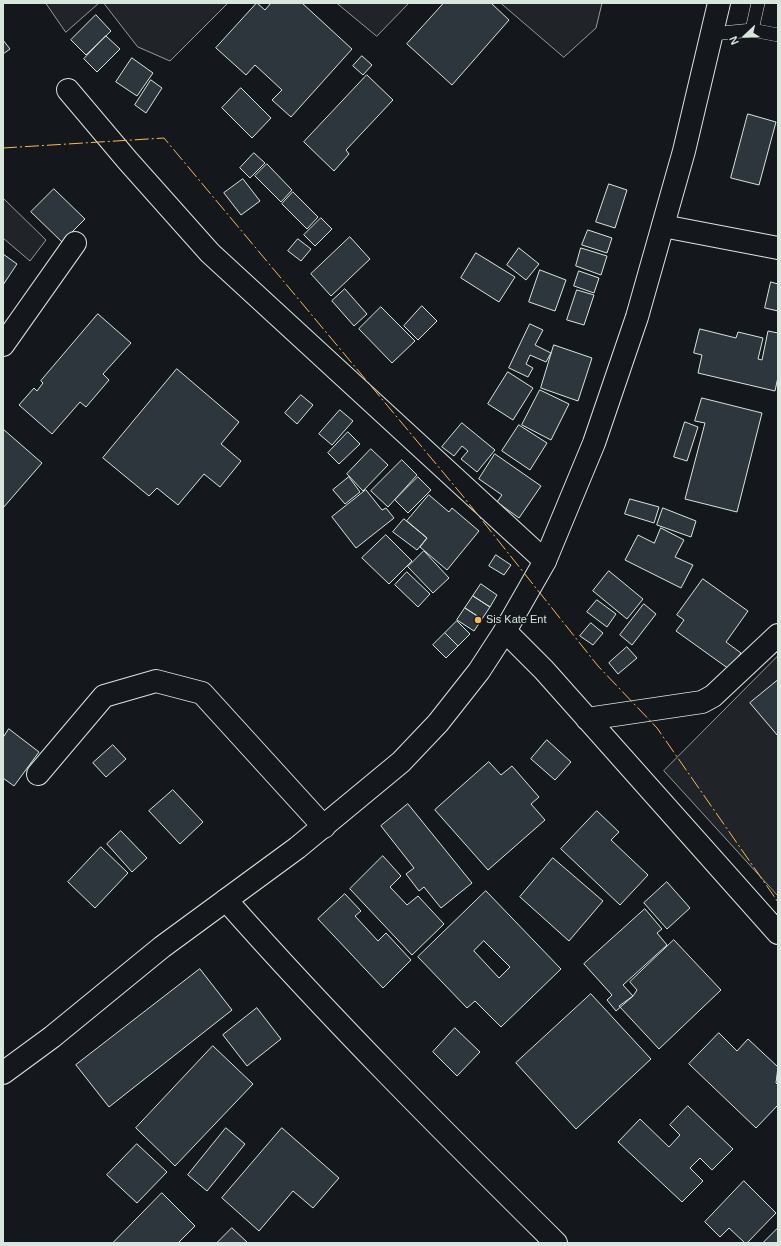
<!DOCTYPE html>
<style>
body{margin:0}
#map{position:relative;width:781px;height:1246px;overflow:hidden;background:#14181c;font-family:Helvetica,sans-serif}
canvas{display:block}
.frame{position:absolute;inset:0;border:4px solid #d8e6dc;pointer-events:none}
.north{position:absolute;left:725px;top:16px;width:40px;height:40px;-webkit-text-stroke:3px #14181c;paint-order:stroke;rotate:248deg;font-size:11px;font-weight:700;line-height:16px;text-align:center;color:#d8e6dc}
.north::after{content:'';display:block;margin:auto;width:14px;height:18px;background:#d8e6dc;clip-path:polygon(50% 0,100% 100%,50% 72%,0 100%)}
</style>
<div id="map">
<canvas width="781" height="1246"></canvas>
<div class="frame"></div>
<div class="north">N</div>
</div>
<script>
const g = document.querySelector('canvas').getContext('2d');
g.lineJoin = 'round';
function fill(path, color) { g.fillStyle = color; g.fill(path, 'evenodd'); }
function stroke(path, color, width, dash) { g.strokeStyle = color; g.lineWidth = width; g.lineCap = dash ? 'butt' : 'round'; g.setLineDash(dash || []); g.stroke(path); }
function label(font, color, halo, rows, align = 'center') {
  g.font = font + ' Helvetica,sans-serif'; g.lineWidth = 3; g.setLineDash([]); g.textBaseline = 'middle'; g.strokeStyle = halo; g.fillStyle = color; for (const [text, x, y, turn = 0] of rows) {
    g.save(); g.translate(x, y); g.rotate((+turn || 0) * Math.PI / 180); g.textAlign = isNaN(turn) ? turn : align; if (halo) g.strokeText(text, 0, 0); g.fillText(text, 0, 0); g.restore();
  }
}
const green = new Path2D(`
 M46,3h53l-33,29z
 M104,3h124l-58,58 -32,-14z
 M337,3h72l-32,33z
 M501,3h101l-6,25 -32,29z
 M3,198l43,42 -16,21 -27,-23z
 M778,656v240l-114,-125z`);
const building = new Path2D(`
 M257,3l8,7 6,-7h31l50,46 -61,68 -19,-17 10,-10 -27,-25 -9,10 -30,-27z
 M444,3h47l18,17 -57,65 -45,-41z
 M96,15l15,16 -25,24 -15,-15z
 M106,36l14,13 -23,23 -13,-13z
 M3,40l7,9 -7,5z
 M362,56l10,9 -9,10 -10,-9z
 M132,58l21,15 -16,23 -21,-14z
 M367,75l26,25 -47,50 3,4 -15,17 -30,-29z
 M151,80l11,8 -16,25 -11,-8z
 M241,88l30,30 -19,20 -30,-30z
 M748,114l28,8 -17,63 -28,-7z
 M254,153l11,10 -15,15 -10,-10z
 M267,164l25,26 -11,12 -26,-26z
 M243,179l17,22 -19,14 -17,-22z
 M609,184l18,6 -12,38 -19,-6z
 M54,189l31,30 -23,23 -31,-30z
 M293,192l25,25 -11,12 -25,-25z
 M321,218l11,11 -17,17 -11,-11z
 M588,230l24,8 -5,15 -25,-8z
 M350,237l20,22 -39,37 -20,-22z
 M298,239l13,10 -10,12 -13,-10z
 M519,248l20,16 -13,16 -19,-15z
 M581,248l26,8 -6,19 -25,-9z
 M476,253l39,24 -16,25 -38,-24z
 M3,254l14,10 -14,21z
 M540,270l26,10 -11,31 -26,-9z
 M579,271l20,7 -5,15 -20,-7z
 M771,282l7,2v27l-13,-3z
 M345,289l22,25 -13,12 -22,-25z
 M577,290l17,5 -10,30 -17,-5z
 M422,306l15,15 -19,19 -14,-14z
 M381,307l34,34 -23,22 -33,-34z
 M98,314l33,29 -28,31 6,6 -23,27 -6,-5 -28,32 -33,-29 15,-17 3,3 6,-8 -2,-2z
 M530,324l13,6 -8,15 16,8 -5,9 -16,-7 -4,9 7,4 -5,9 -19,-9z
 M700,329l36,9 2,-6 25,6 -5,21 4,1 6,-29 10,2v44l-3,14 -77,-18 4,-18 -8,-2z
 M554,345l38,13 -14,43 -37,-13z
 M177,369l62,53 -18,22 20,17 -21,26 -16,-13 -26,31 -21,-17 -8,8 -46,-38z
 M508,372l25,16 -20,32 -25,-16z
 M540,390l29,14 -18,36 -29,-15z
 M301,395l12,10 -16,19 -12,-11z
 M702,398l60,15 -25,99 -52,-13 20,-76 -10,-2z
 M340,410l13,11 -21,24 -13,-11z
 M685,422l13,5 -11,34 -13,-4z
 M462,423l33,27 -18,22 -16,-13 7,-8 -6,-5 -8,10 -12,-9z
 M519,425l28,18 -17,27 -28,-19z
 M3,429l39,34 -39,45z
 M348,432l12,12 -21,20 -11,-11z
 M371,449l17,16 -25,26 -16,-17z
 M495,454l46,32 -22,32 -22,-16 5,-7 -23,-16z
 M402,460l15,15 -29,32 -17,-16z
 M349,477l11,15 -15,12 -12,-14z
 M418,477l13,13 -23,23 -13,-13z
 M366,490l16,20 4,-2 8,10 -38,30 -24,-31z
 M429,495l20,17 3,-4 27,23 -32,39 -27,-23 7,-9 -20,-17z
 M630,499l29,8 -5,16 -29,-9z
 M663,508l33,13 -5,16 -34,-12z
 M404,519l23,19 -10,12 -24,-18z
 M661,528l23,12 -9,17 18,8 -12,23 -56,-28 13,-25 16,8z
 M386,535l26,26 -23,23 -27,-26z
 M424,551l25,27 -16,15 -25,-26z
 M496,555l15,10 -7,10 -15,-9z
 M609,571l34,28 -16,20 -34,-28z
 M407,572l23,22 -12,13 -23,-22z
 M703,579l45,32 -22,31 15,11 -12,16 -53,-38 8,-11 -7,-5z
 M481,584l16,11 -7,12 -17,-11z
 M473,596l17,11 -8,12 -17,-11z
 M597,600l19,14 -9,13 -20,-15z
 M644,604l12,10 -24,31 -12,-10z
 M465,608l17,11 -8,12 -17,-11z
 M457,621l13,13 -12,12 -13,-13z
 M591,623l12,10 -10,12 -13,-9z
 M445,633l13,13 -12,12 -13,-13z
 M627,647l10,11 -19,16 -9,-11z
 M778,680v56l-28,-33z
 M9,729l30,23 -25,34 -11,-8v-40z
 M547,740l24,22 -16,18 -24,-21z
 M113,745l13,14 -20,18 -13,-14z
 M489,762l12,13 11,-9 27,31 -8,7 14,16 -57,50 -53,-60z
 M173,790l30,32 -23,22 -31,-33z
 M408,804l64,79 -31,25 -17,-21 -5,4 -13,-17 8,-6 -33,-42z
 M597,811l22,21 -8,8 37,35 -28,30 -59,-56z
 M121,831l26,27 -15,14 -25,-28z
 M101,847l27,26 -33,35 -27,-26z
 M383,856l18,20 -11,11 17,18 11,-9 26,28 -32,31 -62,-66z
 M553,858l50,43 -34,40 -49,-44z
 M667,882l23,26 -23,21 -23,-26z
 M486,891l75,78 -60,58 -26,-26 -8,7 -49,-51zM484,941l26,26 -11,11 -25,-27z
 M345,894l16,17 -6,5 23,25 8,-8 25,27 -28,28 -65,-69z
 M645,909l17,20 -5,4 10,12 -44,40 10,11 -17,15 -9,-11 5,-5 -28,-31z
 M674,940l47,50 -62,59 -40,-43 14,-10 4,-6 -7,-8z
 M200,969l32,41 -123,97 -33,-42z
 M591,994l60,65 -75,70 -60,-66z
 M257,1008l24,31 -34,27 -24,-31z
 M455,1028l25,24 -23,24 -24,-24z
 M719,1033l18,18 11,-12 30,28 -2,16 2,2v20l-22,23 -67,-64z
 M213,1046l40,38 -78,82 -39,-38z
 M688,1106l45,43 -21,21 -12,-12 -10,10 13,13 -21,21 -64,-60 22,-23 29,28 11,-12 -10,-10z
 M226,1128l19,16 -38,47 -19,-16z
 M282,1128l57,50 -26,30 -20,-17 -34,40 -37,-33z
 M137,1144l30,28 -30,31 -30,-28z
 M744,1181l32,32 -29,30h-2l-16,-15 -9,9 -15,-15z
 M162,1193l33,33 -17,17h-65z
 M232,1228l16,15h-31z
 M778,1228v15h-15z`);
const lane = new Path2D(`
 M752,30l6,-27
 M712,34l40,-4 26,5`);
const street = new Path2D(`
 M68,90l60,71 82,92 335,308
 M663,226l115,22
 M3,345l72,-102
 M505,631l39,39 234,263
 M587,719l115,-17 11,-6 65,-61
 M38,774l66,-78 52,-15 46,12 122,134
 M226,900c105,119 218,232 330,343`);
const secondary = new Path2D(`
 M3,1073l49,-36 110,-90 135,-99 104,-86 37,-39 41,-52 26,-40 40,-70 49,-118 43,-126 47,-166 35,-148`);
const power = new Path2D(`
 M3,148l161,-10 298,357 136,171 59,62 121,174`);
const markers = [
 [478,620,4,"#ffb74d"]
];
const poiNames = [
 ["Sis Kate Ent",486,620]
];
fill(green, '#202428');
stroke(green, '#939e99', 1);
fill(building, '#2c363c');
stroke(building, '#d8e6dc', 1);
stroke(lane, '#d8e6dc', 14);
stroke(street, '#d8e6dc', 24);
stroke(secondary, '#d8e6dc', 24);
stroke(lane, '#14181c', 13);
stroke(street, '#14181c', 22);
stroke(secondary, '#14181c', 22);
stroke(power, '#ffb74d', 1, [14, 3, 2, 3]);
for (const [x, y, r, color] of markers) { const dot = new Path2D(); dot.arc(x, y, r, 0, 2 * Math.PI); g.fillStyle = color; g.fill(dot); stroke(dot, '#14181c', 1.5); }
label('11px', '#d8e6dc', '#14181c', poiNames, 'left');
</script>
